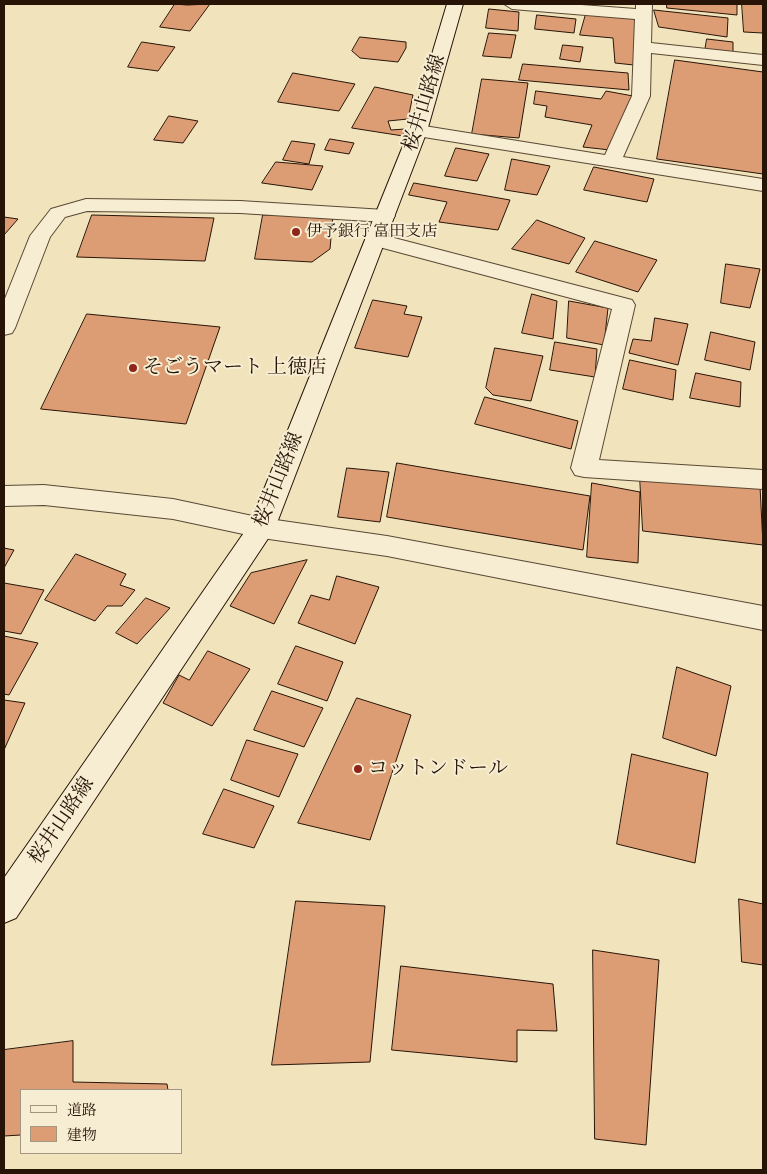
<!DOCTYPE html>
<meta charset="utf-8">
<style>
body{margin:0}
#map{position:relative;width:767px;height:1174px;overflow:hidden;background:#f1e4bc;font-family:Alegreya,"Noto Serif JP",serif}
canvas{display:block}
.frame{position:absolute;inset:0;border:5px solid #281407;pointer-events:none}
.legend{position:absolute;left:20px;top:1089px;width:162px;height:65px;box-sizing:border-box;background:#f6edd3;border:1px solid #a49681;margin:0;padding:6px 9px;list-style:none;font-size:15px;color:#281407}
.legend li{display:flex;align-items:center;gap:10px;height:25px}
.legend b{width:25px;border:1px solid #a49681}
</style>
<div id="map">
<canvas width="767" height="1174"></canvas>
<div class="frame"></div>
<ul class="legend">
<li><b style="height:6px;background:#f6edd3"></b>道路</li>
<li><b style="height:14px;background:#dc9c74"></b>建物</li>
</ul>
</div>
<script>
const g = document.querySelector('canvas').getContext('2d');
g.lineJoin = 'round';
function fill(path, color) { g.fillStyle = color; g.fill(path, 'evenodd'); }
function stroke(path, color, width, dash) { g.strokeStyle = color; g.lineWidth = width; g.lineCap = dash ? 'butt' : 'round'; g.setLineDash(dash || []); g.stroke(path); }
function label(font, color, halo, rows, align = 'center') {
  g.font = font + ' Alegreya,"Noto Serif JP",serif'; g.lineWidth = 4; g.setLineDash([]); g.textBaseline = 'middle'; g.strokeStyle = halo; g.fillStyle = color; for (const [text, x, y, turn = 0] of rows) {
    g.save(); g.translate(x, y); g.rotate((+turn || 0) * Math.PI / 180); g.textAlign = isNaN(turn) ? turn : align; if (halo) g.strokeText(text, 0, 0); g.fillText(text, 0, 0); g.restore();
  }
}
const building = new Path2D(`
 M175,4l12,1 23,-1 -20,27 -30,-4z
 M667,4h70v11l-70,-7z
 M742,4h21v29l-19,-1z
 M489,9l30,3 -1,19 -32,-3z
 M654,10l74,8 -1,19 -68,-10z
 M586,14l49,5 -1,46 -19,-2 -2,-25 -33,-3z
 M537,15l39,4 -2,14 -39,-4z
 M489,33l27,2 -5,23 -28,-2z
 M360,37l46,5v6l-8,14 -38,-4 -8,-7z
 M707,39l26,3v12l-28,-3z
 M142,42l33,5 -17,24 -30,-4z
 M563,45l20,2 -3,15 -20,-3z
 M675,60l88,12v102l-106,-15z
 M523,64l105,9 1,17 -110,-10z
 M293,73l62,11 -16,27 -61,-9z
 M482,79l46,4 -9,55 -47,-4z
 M375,87l38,8 -5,24 -20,2 3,9 14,-1 -2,7 -51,-8z
 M536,91l65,8 5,-8 27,5 -23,54 -27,-3 9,-22 -47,-8 2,-11 -13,-2z
 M169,116l29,5 -15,22 -29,-3z
 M330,139l24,4 -5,11 -24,-4z
 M292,141l23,3 -6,20 -26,-4z
 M456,148l33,6 -12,27 -32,-5z
 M512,159l38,7 -13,29 -32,-5z
 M276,162l47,4 -11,24 -50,-7z
 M594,167l60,12 -7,23 -63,-12z
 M414,183l96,17 -12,30 -59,-8 8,-20 -38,-7z
 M92,215l122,3 -9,43 -128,-4z
 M263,215h70l-3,34 -18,13 -57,-3z
 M4,217l14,2 -14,16z
 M537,220l48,18 -16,26 -57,-15z
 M595,241l62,19 -19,32 -62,-20z
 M726,264l34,5 -10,39 -29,-5z
 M532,294l25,7 -4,38 -31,-6z
 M373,300l34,6 -3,8 18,3 -14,40 -53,-9z
 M569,301l39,7 -4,37 -37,-7z
 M87,314l133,13 -34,97 -145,-15z
 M655,318l33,6 -10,41 -49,-12 4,-14 18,2z
 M711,332l44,10 -5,28 -45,-10z
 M555,342l42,7 -2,28 -45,-7z
 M495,348l48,8 -12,45 -38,-6 -7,-7z
 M630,360l46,10 -3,30 -50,-11z
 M696,373l45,9 -1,25 -50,-9z
 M485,397l93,24 -7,28 -96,-25z
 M397,463l193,33 -7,54 -196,-33z
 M347,468l42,4 -9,50 -42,-5z
 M640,477l120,9 3,59 -120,-14z
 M592,483l48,9 -2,71 -51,-6z
 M4,548l10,2 -10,18z
 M76,554l50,20 -6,11 15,5 -13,16h-15l-12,15 -50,-21z
 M307,560l-33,64 -44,-18 21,-33z
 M337,576l42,11 -24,57 -57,-21 13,-28 18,5z
 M4,583l40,7 -23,44 -17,-3z
 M146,598l24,10 -33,36 -21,-11z
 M4,636l34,7 -29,52 -5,-1z
 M296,646l47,16 -16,39 -49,-17z
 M208,651l42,18 -38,57 -49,-23 16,-28 10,5z
 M677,667l54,19 -15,70 -53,-18z
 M272,691l51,17 -19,39 -50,-17z
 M357,698l54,17 -41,125 -72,-17z
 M4,700l21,3 -21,47z
 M247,740l51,14 -19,43 -48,-17z
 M632,754l76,19 -13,90 -78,-19z
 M224,789l50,17 -20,42 -51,-14z
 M739,899l24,5v61l-21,-3z
 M296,901l89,5 -15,156 -98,3z
 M593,950l66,10 -13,185 -51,-6z
 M401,966l152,18 4,47 -40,-1v32l-125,-12z
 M73,1041v41l94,2 1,6h-147v45l-17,1v-86z`);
const minor = new Path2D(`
 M504,4h64l68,5v-5h16l-1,39 112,12v10l-112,-12 -1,43 -27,61 140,22v12l-352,-56 -2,-4 2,-4 7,-2 187,30 27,-59 3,-77 -123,-10z
 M86,199l154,2 145,9 7,2 3,4 -3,4 -7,2 -145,-9 -153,-2 -22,6 -15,20 -35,91 -3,5 -8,2v-34l26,-65 21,-27z
 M375,233l257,67 3,5 -36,155 164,10v19l-179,-12 -9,-2 -4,-7 41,-159 -244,-65 -3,-5 3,-5z`);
const tertiary = new Path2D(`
 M44,485l129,14 89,19 125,18 376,70v24l-376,-74 -125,-18 -89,-19 -129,-14 -40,1v-20z`);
const secondary = new Path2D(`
 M447,4h16l-36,127 -152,397 -259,390 -12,5v-45l246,-354 159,-393z`);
const markers = [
 [296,232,5,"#8f2418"],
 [133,368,5,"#8f2418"],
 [358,769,5,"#8f2418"]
];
const farPoinames = [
 ["伊予銀行 富田支店",306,232]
];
const streetNames = [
 ["桜井山路線",425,103,-73],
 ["桜井山路線",279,480,-68],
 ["桜井山路線",62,821,-56]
];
const poiNames = [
 ["そごうマート 上徳店",143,368],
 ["コットンドール",368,769]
];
fill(building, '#dc9c74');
stroke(building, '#281407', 1);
stroke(minor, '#5a4834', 2);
stroke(tertiary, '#5a4834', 2);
stroke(secondary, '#281407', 2);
fill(minor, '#f6edd3');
fill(tertiary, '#f6edd3');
fill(secondary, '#f6edd3');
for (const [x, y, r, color] of markers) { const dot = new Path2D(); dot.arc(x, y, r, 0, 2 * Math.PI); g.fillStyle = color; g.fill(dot); stroke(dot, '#f6edd3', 2); }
label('16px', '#281407', '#f6edd3', farPoinames, 'left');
label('20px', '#281407', '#f6edd3', streetNames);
label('20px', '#281407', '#f6edd3', poiNames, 'left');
</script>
